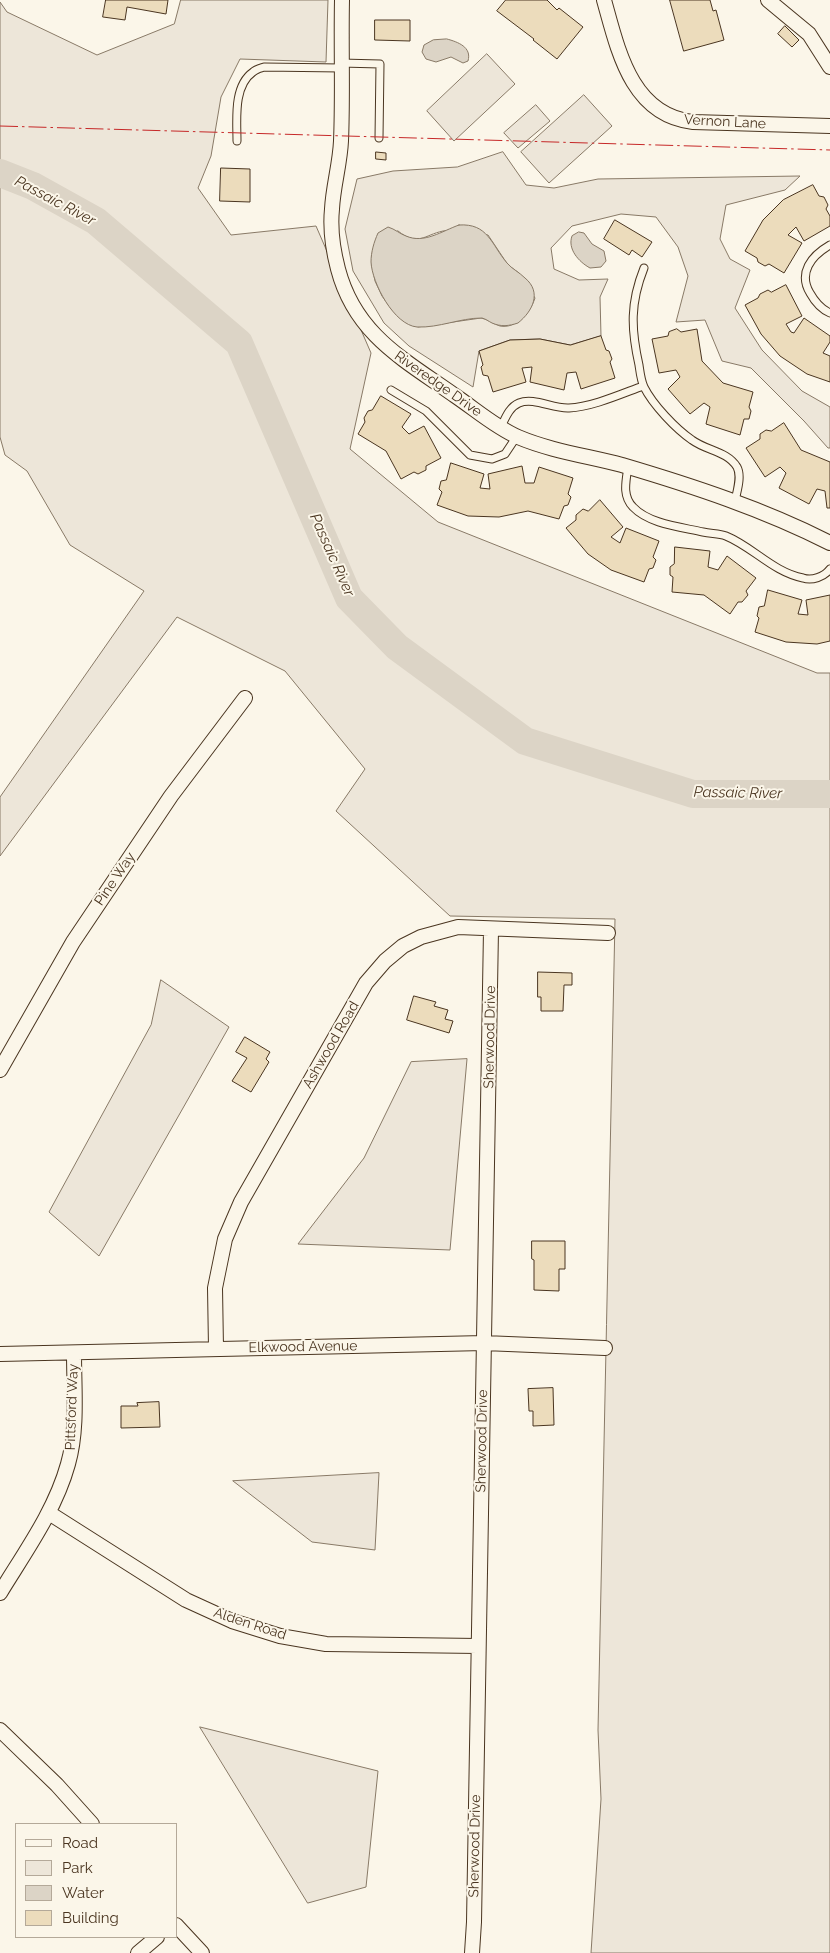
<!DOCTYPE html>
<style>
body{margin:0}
#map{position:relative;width:830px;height:1953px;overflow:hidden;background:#fbf6e9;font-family:Raleway,sans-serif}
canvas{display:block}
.legend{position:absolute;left:15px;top:1823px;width:162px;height:115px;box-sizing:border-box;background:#fbf6e9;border:1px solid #b4a999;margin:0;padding:6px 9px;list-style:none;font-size:15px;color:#4a3520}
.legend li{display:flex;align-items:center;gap:10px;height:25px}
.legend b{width:25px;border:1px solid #b4a999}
</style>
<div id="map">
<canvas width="830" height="1953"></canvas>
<ul class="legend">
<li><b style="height:6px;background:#fbf6e9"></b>Road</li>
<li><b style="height:14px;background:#ede6d9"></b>Park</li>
<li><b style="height:14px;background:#dcd4c6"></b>Water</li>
<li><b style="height:14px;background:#ecdcbc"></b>Building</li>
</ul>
</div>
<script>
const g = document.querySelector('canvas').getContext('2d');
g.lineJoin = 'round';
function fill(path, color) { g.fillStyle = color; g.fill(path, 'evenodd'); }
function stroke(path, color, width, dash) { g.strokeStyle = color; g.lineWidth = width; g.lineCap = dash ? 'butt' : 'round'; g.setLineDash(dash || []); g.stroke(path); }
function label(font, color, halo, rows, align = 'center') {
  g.font = font + ' Raleway,sans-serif'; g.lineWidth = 4; g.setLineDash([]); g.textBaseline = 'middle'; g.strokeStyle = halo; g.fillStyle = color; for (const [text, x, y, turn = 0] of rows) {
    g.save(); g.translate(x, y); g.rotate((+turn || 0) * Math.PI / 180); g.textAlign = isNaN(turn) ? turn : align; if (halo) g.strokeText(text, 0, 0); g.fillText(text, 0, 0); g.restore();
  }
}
const green = new Path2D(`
 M181,0h147l-2,62 -86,-3 -19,38 -10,59 -13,32 33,47 85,-9 55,127 -21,96 88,73 379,151h13v1280h-239l10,-154 -3,-69 17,-811 -165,-3 -114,-105 29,-42 -80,-98 -108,-54 -177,239v-59l144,-206 -74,-46 -43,-74 -22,-16 -5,-18v-435l7,10 90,43 77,-31z
 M487,54l28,30 -61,57 -27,-30z
 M584,95l28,31 -63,57 -28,-31z
 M536,105l14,16 -32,27 -14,-15z
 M503,152l23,33 28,3 44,-9 202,-3 -15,14 -59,15 -6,34 10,20 20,11 -15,38 27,42 40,41 28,16v41h-2l-24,-27 -53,-53 -29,-7 -17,-41 -29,2 12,-46 -10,-29 -22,-30 -35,-3 -49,12 -21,22 3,21 25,11 29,-1 -8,18 1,39 -31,9 -30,-6 -30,1 -31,11 -6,36 -64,-41 -25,-23 -31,-52 -8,-42 12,-50 36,-8 64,-4zM398,231c20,16 26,4 45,0 8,-2 35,3 45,4l20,30 11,8 16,25c-5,15 -19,31 -35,28 -7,-2 -12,-7 -19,-8l-63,9 -26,-17 -10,-14 -7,-15 -3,-16v-11z
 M161,980l68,47 -130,229 -50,-44 102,-187z
 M467,1059l-17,191 -152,-6 66,-86 47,-96z
 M379,1473l-4,77 -63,-8 -79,-61z
 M200,1727l178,44 -12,116 -58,16z`);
const water = new Path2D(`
 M447,39c11,3 25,8 21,22l-5,2 -12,-6 -15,5 -10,-3 -4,-7 2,-7 9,-5z
 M459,225c29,-2 32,19 48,38 5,6 12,9 18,15 17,14 8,33 -7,45 -9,3 -17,4 -26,0 -4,-2 -6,-4 -10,-5 -22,0 -43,10 -65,9 -23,-2 -45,-44 -46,-65 0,-10 3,-20 7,-29l10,-6c7,2 12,7 18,9 18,8 36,-5 53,-11z
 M579,232l5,1 8,11 12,7 2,10 -5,6 -11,1c-11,-6 -23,-19 -18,-32z`);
const river = new Path2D(`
 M0,173l33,13 63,35 143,122 110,255 48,49 128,94 168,53h137`);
const building = new Path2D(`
 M106,0h62l-2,14 -39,-7 -2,13 -22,-3z
 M506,0h41l10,10 2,-2 24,19 -26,32 -24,-19 1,-1 -37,-28z
 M670,0h40l3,11 3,-1 8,30 -40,11z
 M375,20h35v21l-35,-1z
 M785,26l14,14 -7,7 -14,-13z
 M376,152l10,1v7l-10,-1z
 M221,168l29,1v33l-30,-1z
 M813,185l6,11 5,1 4,8 -2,4 4,7v10l-26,15 -8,-14 -8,8 14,8 -18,30 -15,-9 -4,2 -7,-4 -1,-4 -12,-7 18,-31 20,-20z
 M615,220l37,22 -10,15 -10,-7 -3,5 -25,-16z
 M786,285l16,31 -16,8 5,8 3,1 10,-15 26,18v6l-7,11 7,3v26l-23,-8 -27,-18 -19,-22 -16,-29 13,-7 2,-4 8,-4 3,2z
 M677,329l4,3 16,-3 5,32 21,22 30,9 -4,15 2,4 -2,8h-5l-4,16 -34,-11 4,-17 -6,-4 -14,11 -22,-25 12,-12 -4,-7 -17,3 -7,-34 16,-3 1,-4z
 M601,336l5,14 3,1 3,8 -2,3 5,16 -34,11 -5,-17 -9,1 -3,17 -34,-8 2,-15 -10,1 4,14 -33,10 -5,-16 -5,-1 -2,-8 2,-2 -4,-14 31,-11 30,-1 30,6z
 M381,396l30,18 -9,13 7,7 15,-8 17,32 -15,8v4l-8,4 -4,-2 -13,7 -15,-28 -28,-17 7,-12 -1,-4 4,-7 4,-1z
 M784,423l17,27 29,12v46h-3l-2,-17 -8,-2 -8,15 -30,-16 7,-15 -6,-6 -15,10 -19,-29 14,-9v-5l6,-4 5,1z
 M451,463l33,11 -4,14 10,1 -2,-15 34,-8 3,17h9l5,-16 34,11 -5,16 3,3 -3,8 -4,1 -5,13 -31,-8 -29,6 -31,-1 -31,-11 5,-13 -3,-3 2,-8 5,-1z
 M600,500l23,27 -12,10 9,6 6,-15 33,13 -6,16 3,3 -3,8 -4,1 -5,13 -33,-12 -23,-16 -22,-26 10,-8v-5l7,-6 5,2z
 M675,547l35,4 -2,16 10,3 9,-14 29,22 -10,13 2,4 -6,7h-4l-8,12 -26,-19 -32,-3 1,-15 -3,-2v-8l4,-3z
 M768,590l34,10 -4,14 10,1 -2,-15 24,-5v46l-13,3 -31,-2 -31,-10 4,-14 -2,-2 2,-9 5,-1z
 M538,972l34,1v12h-8l-1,26h-22v-14h-3z
 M414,996l22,6 -2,4 14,4 -3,9 8,2 -4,12 -42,-13z
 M245,1037l25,15 -4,7 3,3 -18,30 -19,-11 15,-23 -11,-6z
 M532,1241h33v28h-6v22l-25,-1v-30l-2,-1z
 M553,1388l1,37 -21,1v-15h-4l-1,-22z
 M159,1402l1,25 -39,1v-22h17l-1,-3z`);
const service = new Path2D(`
 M341,63l39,1 -1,74
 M237,141c0,-21 -4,-55 16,-69 3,-3 8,-4 11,-5l77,1
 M830,245c-19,11 -32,28 -20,48 5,9 11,16 20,20
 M644,268c-14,35 -13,61 -5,97 1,7 2,16 5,22 9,18 32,42 48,53 15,11 35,11 45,27 5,9 0,24 -2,34
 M391,390l35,21 44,44 22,4 13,-5 12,-18
 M501,427c4,-8 8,-20 18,-24 15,-6 34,6 50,5 23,-1 52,-14 74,-22
 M628,467c-2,14 -6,29 5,40 16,17 48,20 70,25 8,2 16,1 23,4 27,11 47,36 77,42 9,3 21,-1 27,-9`);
const minor = new Path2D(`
 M342,0c-1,47 1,94 -1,141 -1,23 -8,46 -9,68 -2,20 1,41 6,60 17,65 65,90 116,126 21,14 41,32 64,42 33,14 70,19 104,28 71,21 141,44 208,78
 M604,0c14,50 27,115 89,122l137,4
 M768,0l41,34 21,33
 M0,1070l73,-128 98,-146 74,-98
 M216,1348l-1,-60 10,-49 16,-37 125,-219 19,-22 18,-15 18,-9 37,-10 150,6
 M0,1354l484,-11 121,5
 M49,1513l137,87 46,21 48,15 46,8 152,2
 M0,1593c25,-41 55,-82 68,-129 10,-35 6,-75 6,-111
 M0,1730l57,55 35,39
 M176,1925l26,28
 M138,1953l19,-16
 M472,1953l2,-31 17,-992`);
const power = new Path2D(`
 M0,126l830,24`);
const streetNames = [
 ["Vernon Lane",725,122,3],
 ["Riveredge Drive",438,384,35],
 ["Pine Way",115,879,-56],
 ["Sherwood Drive",490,1037,-89],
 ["Ashwood Road",331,1045,-60],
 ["Elkwood Avenue",303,1347,-1],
 ["Pittsford Way",72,1407,-88],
 ["Sherwood Drive",482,1441,-89],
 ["Alden Road",250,1624,18],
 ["Sherwood Drive",475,1846,-89]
];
const waterNames = [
 ["Passaic River",55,201,28],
 ["Passaic River",332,555,66],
 ["Passaic River",738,793,1]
];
fill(green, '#ede6d9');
stroke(green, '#887966', 1);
fill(water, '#dcd4c6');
stroke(water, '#887966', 1);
stroke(river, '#dcd4c6', 28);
fill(building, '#ecdcbc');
stroke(building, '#4a3520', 1);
stroke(service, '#4a3520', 9);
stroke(minor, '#4a3520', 16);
stroke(service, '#fbf6e9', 7);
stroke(minor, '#fbf6e9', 14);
stroke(power, '#c62828', 1, [18, 4, 2.5, 4]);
label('14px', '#4a3520', '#fbf6e9', streetNames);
label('italic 15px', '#4a3520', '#fbf6e9', waterNames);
</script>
